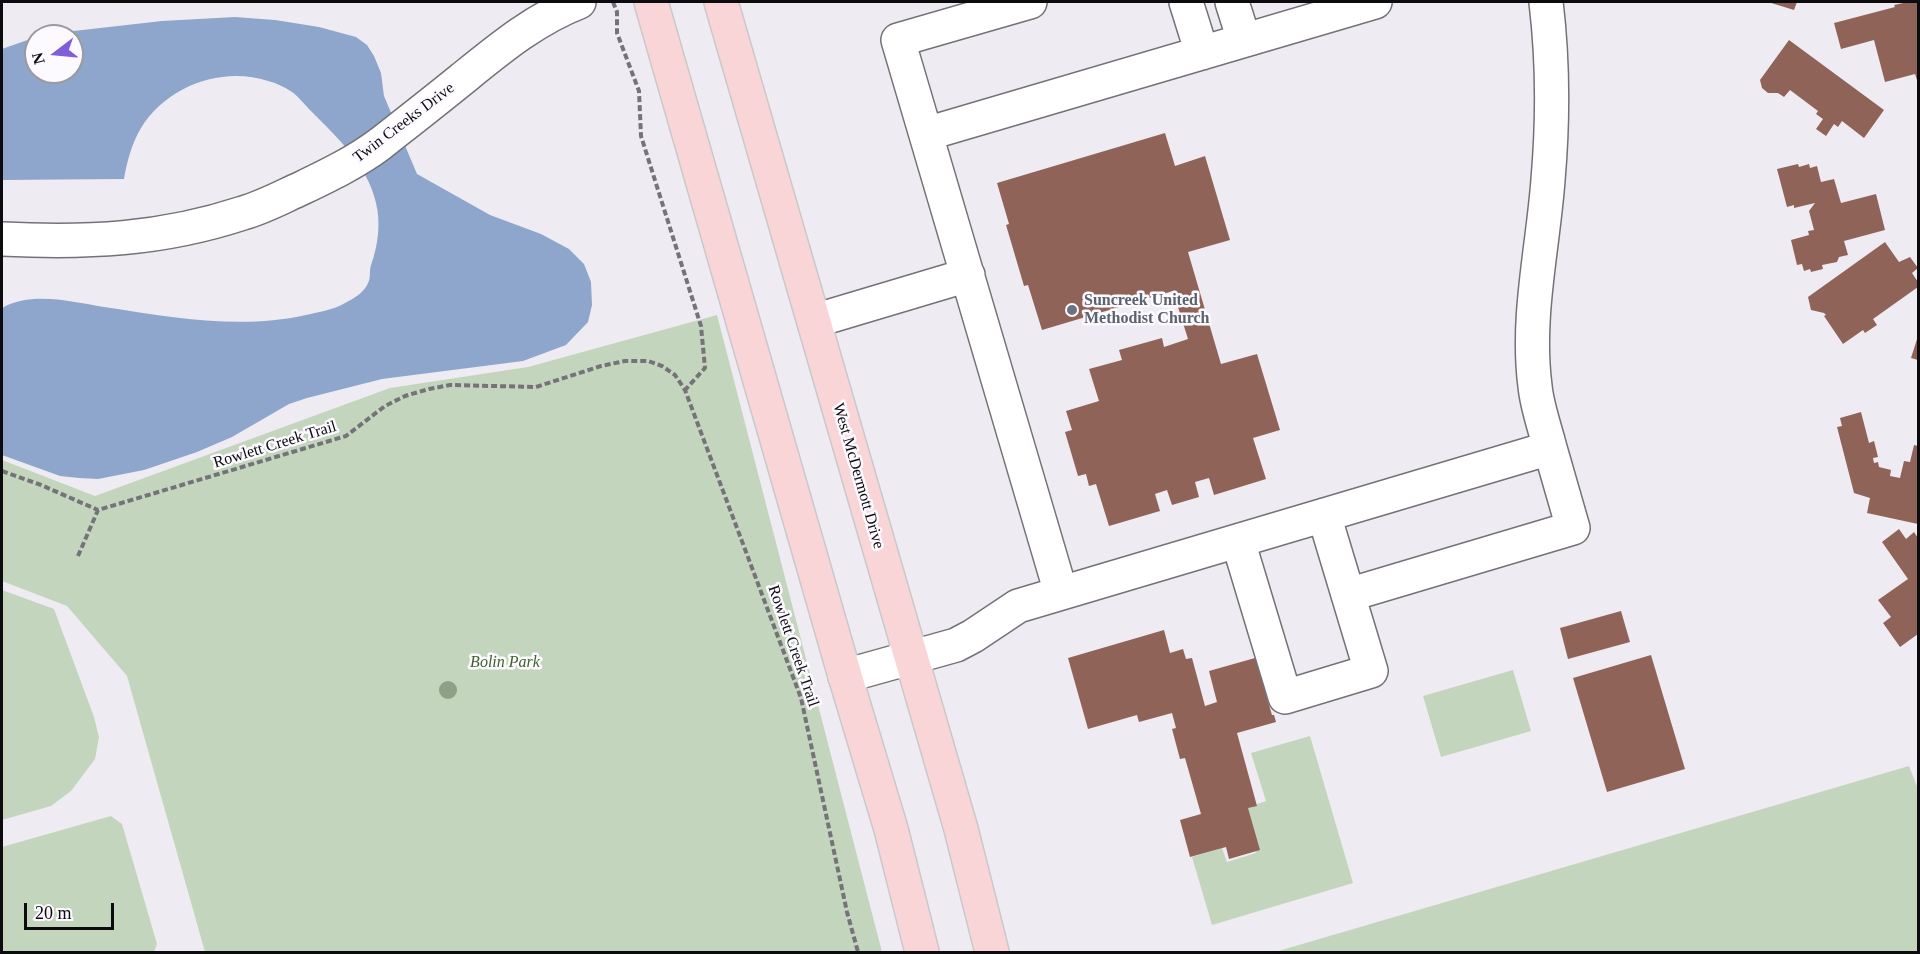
<!DOCTYPE html>
<style>
body{margin:0}
#map{position:relative;width:1920px;height:954px;overflow:hidden;background:#efebf3;font-family:"Times New Roman",serif}
canvas{display:block}
.frame{position:absolute;inset:0;border:3px solid #0c0b0d;pointer-events:none}
.north{position:absolute;left:24px;top:24px;width:60px;height:60px;box-sizing:border-box;background:#fcf9ff;border:2px solid #9c9a9e;border-radius:50%;rotate:254deg;font-size:16px;font-weight:700;line-height:24px;text-align:center;color:#0c0b0d}
.north::after{content:'';display:block;margin:auto;width:21px;height:27px;background:#815dd8;clip-path:polygon(50% 0,100% 100%,50% 72%,0 100%)}
.scale{position:absolute;left:24px;top:903px;width:90px;height:27px;box-sizing:border-box;border:3px solid #0c0b0d;border-top:0;padding-left:8px;font-size:18px;line-height:21px;white-space:nowrap;color:#0c0b0d;-webkit-text-stroke:4px #fcf9ff;paint-order:stroke}
</style>
<div id="map">
<canvas width="1920" height="954"></canvas>
<div class="frame"></div>
<div class="north">N</div>
<div class="scale">20 m</div>
</div>
<script>
const g = document.querySelector('canvas').getContext('2d');
g.lineJoin = 'round';
function fill(path, color) { g.fillStyle = color; g.fill(path, 'evenodd'); }
function stroke(path, color, width, dash) { g.strokeStyle = color; g.lineWidth = width; g.lineCap = dash ? 'butt' : 'round'; g.setLineDash(dash || []); g.stroke(path); }
function label(font, color, halo, rows, align = 'center') {
  g.font = font + ' "Times New Roman",serif'; g.lineWidth = 5; g.setLineDash([]); g.textBaseline = 'middle'; g.strokeStyle = halo; g.fillStyle = color; for (const [text, x, y, turn = 0] of rows) {
    g.save(); g.translate(x, y); g.rotate((+turn || 0) * Math.PI / 180); g.textAlign = isNaN(turn) ? turn : align; if (halo) g.strokeText(text, 0, 0); g.fillText(text, 0, 0); g.restore();
  }
}
const green = new Path2D(`
 M717,315l165,637h-677l-78,-276 -60,-70 -65,-25v-121l93,36 295,-108 138,-21z
 M2,590l52,19 40,108 5,20 -4,22 -24,32 -20,15 -49,14z
 M1513,670l18,61 -90,26 -18,-61z
 M1310,736l43,147 -141,42 -20,-68 30,-9 5,14 29,-9 -13,-44 23,-8 -15,-48z
 M1909,766l9,23v163h-643z
 M111,816l11,8 35,120 -3,8h-152v-105z`);
const water = new Path2D(`
 M235,17l40,3 44,7 37,10 11,8 7,11 7,17 3,23 33,78 73,41 51,19 28,15 15,15 7,18 1,23 -4,17 -22,23 -43,16 -141,18 -75,19 -18,6 -57,33 -35,15 -53,18 -46,9 -19,-1 -19,-2 -58,-21v-147c31,-17 69,-6 102,-1 67,10 135,23 202,8 13,-3 27,-5 39,-12 8,-4 20,-11 23,-20 3,-5 1,-12 3,-18 7,-19 10,-42 5,-62 -8,-37 -39,-66 -65,-92 -6,-6 -12,-14 -19,-19 -7,-5 -16,-9 -24,-11 -46,-15 -101,5 -127,47 -9,15 -14,33 -17,51l-122,1v-131l34,-12v35h36v-36h-31l15,-3 106,-12z`);
const building = new Path2D(`
 M1768,2h29l-3,8z
 M1908,2v1l10,-1v81l-3,-9 -30,8 -11,-42 -33,9 -7,-26 61,-16 -1,-2z
 M1789,40l95,70 -20,28 -22,-17 -4,6 -4,-3 -8,12 -10,-7 7,-10 -7,-5 2,-3 -28,-21 -6,7 -6,-4h-10l-6,-5 -2,-8z
 M1165,133l10,33 30,-10 25,84 -42,12 33,112 36,-10 23,76 -27,8 13,41 -52,16 -5,-17 -14,4 4,15 -27,8 -5,-15 -12,4 5,17 -51,15 -13,-42 -7,2 -3,-12 -8,2 -13,-44 7,-2 -6,-19 33,-10 -10,-32 33,-9 -3,-10 43,-12 2,9 24,-8 -15,-48 -131,39 -14,-45 -4,1 -18,-61 3,-1 -12,-41z
 M1798,164l1,3 10,-3 1,4 7,-2 4,16 13,-3 7,24 35,-9 9,36 -41,11 4,14 -9,2 -2,5 -15,3 1,4 -12,3 -1,-3 -6,2 -2,-7 -5,1 -6,-25 18,-5 -1,-4 6,-1 -5,-19 6,-8 -21,5v-3l-7,2 -10,-38z
 M1885,242l14,20 11,-5 8,11 -6,5 6,9v5l-45,32 4,6 -12,8 -2,-3 -20,14 -19,-28 2,-1 -2,-2 -13,-3 -3,-13z
 M1918,336v24l-7,-2z
 M1861,412l8,31 5,-2 4,16 -5,1 1,5 4,-1 1,5 12,3 -1,6 10,2 4,-17 6,1 4,-17 4,1v78l-51,-11 3,-15 -16,-5 -17,-66 5,-1 -2,-8z
 M1899,529l7,10 8,-7 4,6v96l-18,13 -17,-24 8,-6 -13,-17 30,-21 -26,-37z
 M1621,611l9,31 -62,17 -8,-31z
 M1164,630l6,23 13,-4 3,10 6,-1 13,48 12,-4 -8,-31 46,-13 17,57h2l2,7 -39,11 20,73 -9,2 12,42 -31,9 -3,-12 -36,10 -10,-37 21,-6 -16,-56 -5,1 -8,-30 4,-1 -4,-15 -33,9 -2,-7 -49,14 -20,-71z
 M1651,655l34,114 -78,23 -34,-114z`);
const path = new Path2D(`
 M613,2l4,10v21l22,58 2,45 60,190 4,42 -20,22
 M2,471l39,14 57,25
 M78,556l20,-46 248,-74 39,-30 20,-10 24,-7 21,-4 86,2 65,-21 24,-5h23l14,5 13,9 10,15 116,308 46,214 11,40`);
const minor = new Path2D(`
 M1030,2l-132,38 163,553
 M1186,2l16,51
 M1232,2l12,38
 M926,134l449,-132
 M2,239c85,4 159,1 241,-26 21,-6 39,-16 59,-25 27,-13 54,-26 78,-44 28,-22 55,-43 82,-65 37,-30 73,-60 117,-77
 M814,321l154,-46
 M1238,541l47,156 86,-26 -47,-156
 M1348,595l225,-67 -23,-80
 M845,676l111,-31 17,-9 45,-30 532,-158c-5,-20 -13,-41 -15,-62 -9,-69 8,-138 13,-206 5,-58 5,-120 -2,-178`);
const major = new Path2D(`
 M651,2l194,674 46,153 31,123
 M721,2l240,827 31,123`);
const trees = [
 [448,690]
];
const markers = [
 [1072,310,6,"#6b7280"]
];
const streetNames = [
 ["Twin Creeks Drive",404,123,-37],
 ["Rowlett Creek Trail",275,445,-17],
 ["West McDermott Drive",858,476,74],
 ["Rowlett Creek Trail",793,646,71]
];
const worshipNames = [
 ["Suncreek United",1084,301],
 ["Methodist Church",1084,319]
];
const parkNames = [
 ["Bolin Park",505,663]
];
fill(green, '#c4d5bd');
fill(water, '#8ea6cb');
fill(building, '#906359');
stroke(minor, '#747178', 36);
stroke(major, '#cac9ca', 36);
stroke(path, '#757378', 4, [6, 3]);
stroke(minor, '#fff', 33);
stroke(major, '#f9d5d7', 33);
g.fillStyle = '#8ea086';
for (const [x, y] of trees) { g.beginPath(); g.arc(x, y, 9, 0, 2 * Math.PI); g.fill(); }
for (const [x, y, r, color] of markers) { const dot = new Path2D(); dot.arc(x, y, r, 0, 2 * Math.PI); g.fillStyle = color; g.fill(dot); stroke(dot, '#fcf9ff', 2); }
label('16px', '#0c0b0d', '#fcf9ff', streetNames);
label('bold 16px', '#5b616d', '#fcf9ff', worshipNames, 'left');
label('italic 16px', '#3f622d', '#fcf9ff', parkNames);
</script>
